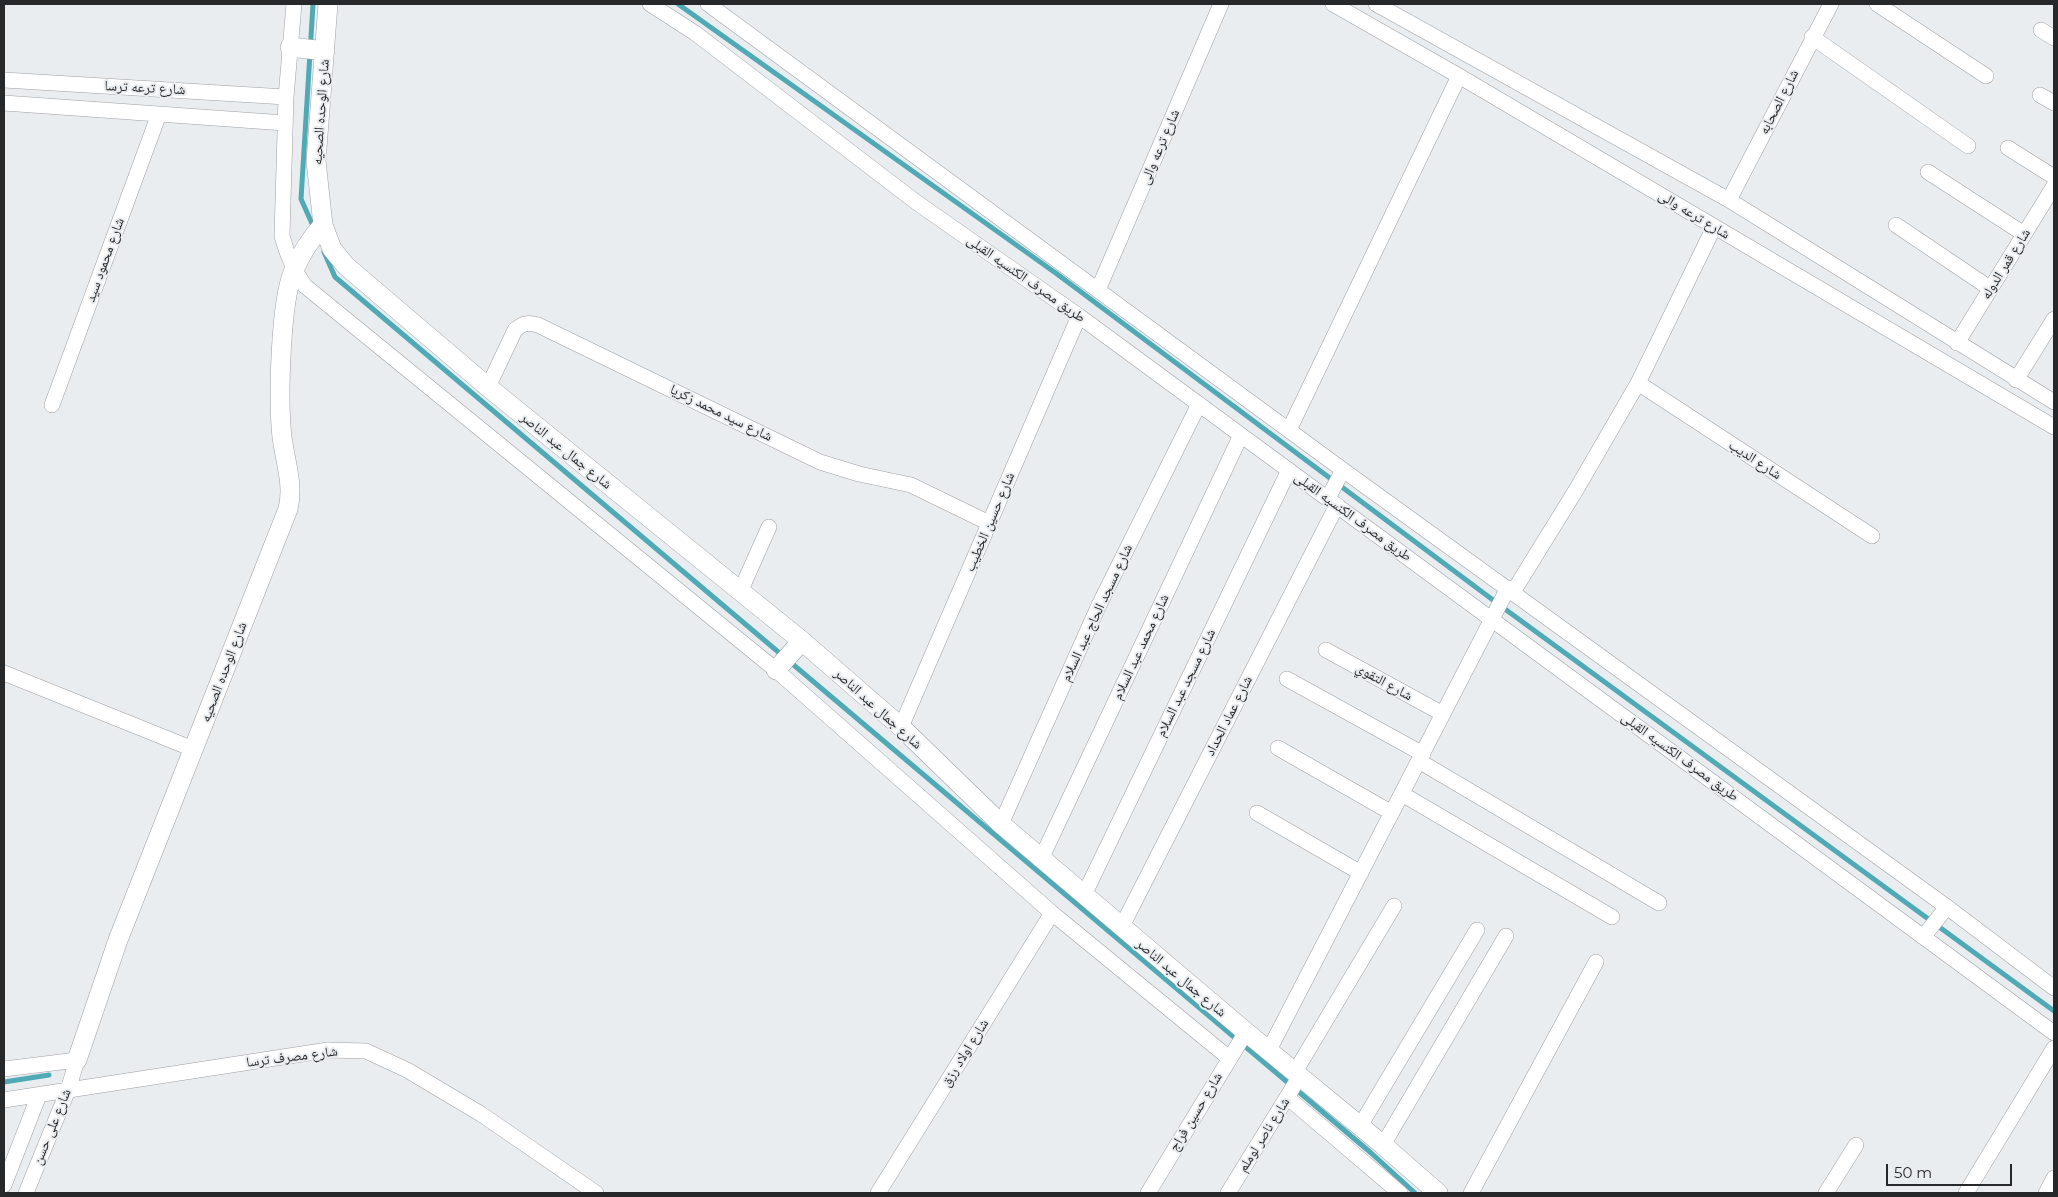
<!DOCTYPE html>
<meta charset="utf-8">
<style>
body{margin:0}
#map{position:relative;width:2058px;height:1197px;overflow:hidden;background:#eaedf0;font-family:Montserrat,sans-serif}
canvas{display:block}
.frame{position:absolute;inset:0;border:5px solid #272829;pointer-events:none}
.scale{position:absolute;left:1886px;top:1164px;width:126px;height:22px;box-sizing:border-box;border:2px solid #272829;border-top:0;padding-left:6px;font-size:15px;line-height:18px;white-space:nowrap;color:#272829;-webkit-text-stroke:4px #eaedf0;paint-order:stroke}
</style>
<div id="map">
<canvas width="2058" height="1197"></canvas>
<div class="frame"></div>
<div class="scale">50 m</div>
</div>
<script>
const g = document.querySelector('canvas').getContext('2d');
g.lineJoin = 'round';
function stroke(path, color, width, dash) { g.strokeStyle = color; g.lineWidth = width; g.lineCap = dash ? 'butt' : 'round'; g.setLineDash(dash || []); g.stroke(path); }
function label(font, color, halo, rows, align = 'center') {
  g.font = font + ' Montserrat,"Noto Naskh Arabic",sans-serif'; g.lineWidth = 4; g.setLineDash([]); g.textBaseline = 'middle'; g.strokeStyle = halo; g.fillStyle = color; for (const [text, x, y, turn = 0] of rows) {
    g.save(); g.translate(x, y); g.rotate((+turn || 0) * Math.PI / 180); g.textAlign = isNaN(turn) ? turn : align; if (halo) g.strokeText(text, 0, 0); g.fillText(text, 0, 0); g.restore();
  }
}
const stream = new Path2D(`
 M313,4l-12,195 13,29
 M678,4l379,270 452,338 545,399
 M324,252l11,25 448,379
 M789,661l581,491 45,41
 M4,1082l45,-7`);
const minor = new Path2D(`
 M294,4l-8,93 -4,139c5,19 11,34 23,50l471,384 276,243 177,145
 M650,4l45,29 221,169 163,114 975,717
 M708,4l635,466 604,437 107,81
 M1333,4l126,72 595,351
 M1376,4l353,196 325,202
 M1877,4l109,72
 M2041,30l13,8
 M1812,37l156,109
 M4,80l282,17
 M2040,95l14,8
 M4,103l281,20
 M2008,148l46,29
 M1928,172l96,62
 M1729,200l102,-196
 M1896,225l95,64
 M1098,290l123,-286
 M1957,343l97,-157
 M2016,380l38,-61
 M1638,383l234,153
 M488,387l27,-57c8,-7 13,-8 23,-5l282,137 39,12 52,11 78,38
 M52,405l107,-291
 M1289,430l170,-354
 M1328,498l15,-28
 M740,592l29,-65
 M1513,592l63,-102 62,-107 76,-156
 M1326,650l117,64
 M4,673l189,76
 M1287,679l136,75
 M901,727l178,-411
 M1278,748l114,65
 M1419,761l240,142
 M1402,794l210,123
 M1257,813l104,60
 M1001,824l98,-219 100,-201
 M1041,859l200,-424
 M1084,895l205,-425
 M1121,928l216,-423
 M1923,937l24,-30
 M1269,1050l239,-462
 M4,1069l73,-9 -9,30 -42,103
 M1295,1072l99,-166
 M1287,1097l113,96
 M4,1100l324,-50 38,1 41,19 74,44 115,79
 M1360,1126l117,-196
 M1383,1145l123,-209
 M4,1185l35,-90
 M878,1193l174,-280
 M1148,1193l98,-161
 M1228,1193l72,-117
 M1471,1193l125,-231
 M1826,1193l30,-48
 M1966,1193l88,-145
 M2046,1193l8,-15`);
const tertiary = new Path2D(`
 M328,4l-12,157 7,64 9,24 14,17 142,121 314,254 99,86 100,97 245,208 137,113 55,48
 M290,47l35,4
 M776,670l26,-29
 M77,1060l41,-120 170,-431c6,-24 -3,-48 -6,-72 -4,-36 -2,-136 12,-167 7,-16 18,-33 29,-45`);
const streetNames = [
 ["شارع ترعه ترسا",145,88,3],
 ["شارع الصحابه",1779,102,-63],
 ["شارع الوحده الصحيه",321,112,-86],
 ["شارع ترعه والى",1160,147,-67],
 ["شارع ترعه والى",1694,215,31],
 ["شارع محمود سيد",105,260,-70],
 ["شارع قمر الدوله",2006,264,-58],
 ["طريق مصرف الكنسيه القبلى",1026,279,35],
 ["شارع سيد محمد زكريا",721,413,26],
 ["شارع جمال عبد الناصر",566,451,39],
 ["شارع الديب",1755,460,33],
 ["طريق مصرف الكنسيه القبلى",1353,517,36],
 ["شارع حسين الخطيب",990,522,-67],
 ["شارع مسجد الحاج عبد السلام",1097,613,-65],
 ["شارع محمد عبد السلام",1141,647,-65],
 ["شارع الوحده الصحيه",224,672,-69],
 ["شارع التقوي",1384,682,29],
 ["شارع مسجد عبد السلام",1186,683,-64],
 ["شارع جمال عبد الناصر",878,709,42],
 ["شارع عماد الحداد",1229,716,-63],
 ["طريق مصرف الكنسيه القبلى",1680,757,36],
 ["شارع جمال عبد الناصر",1181,978,40],
 ["شارع اولاد رزق",965,1053,-58],
 ["شارع مصرف ترسا",292,1057,-7],
 ["شارع حسين فراج",1196,1112,-59],
 ["شارع على حسن",52,1127,-68],
 ["شارع ناصر لوملم",1264,1135,-58]
];
stroke(stream, '#50aab5', 5);
stroke(minor, '#9d9fa3', 16);
stroke(tertiary, '#9d9fa3', 20);
stroke(minor, '#fff', 15);
stroke(tertiary, '#fff', 19);
label('14px', '#272829', '#eaedf0', streetNames);
</script>
